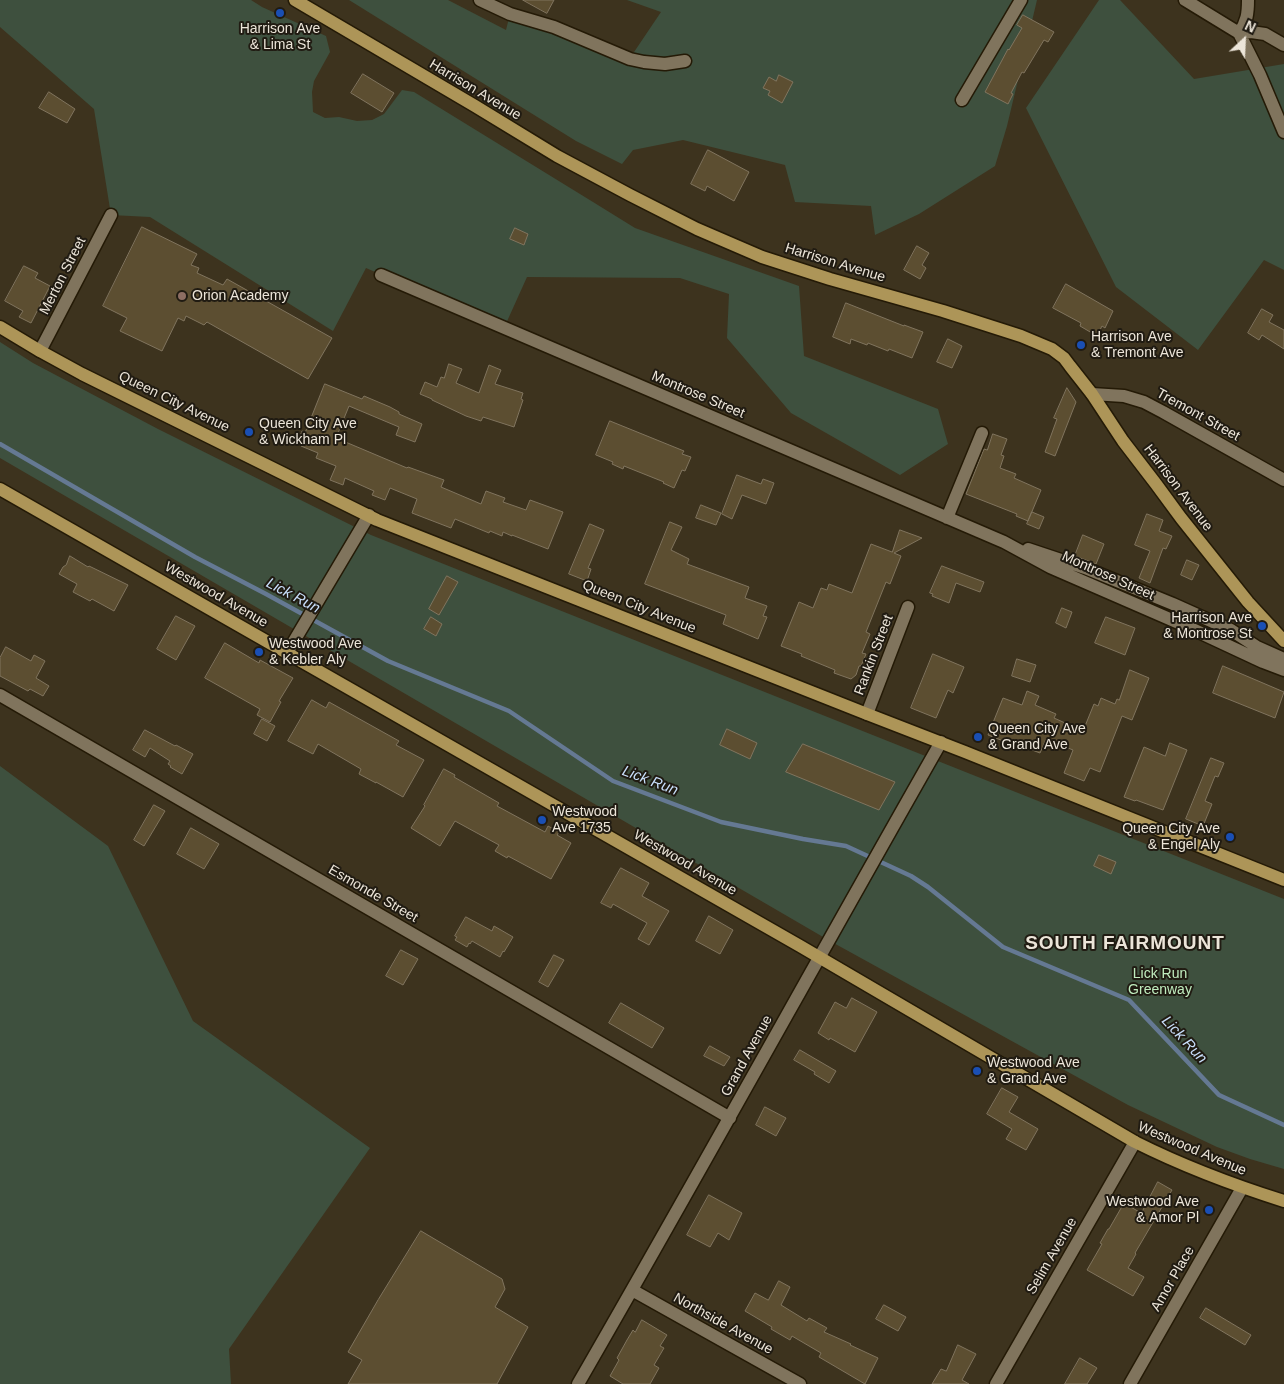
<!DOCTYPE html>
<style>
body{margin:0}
#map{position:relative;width:1284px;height:1384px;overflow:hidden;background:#3d331e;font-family:Arial,sans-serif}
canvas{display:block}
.north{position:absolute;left:1219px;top:15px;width:50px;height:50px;-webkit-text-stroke:4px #201b12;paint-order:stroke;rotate:25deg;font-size:14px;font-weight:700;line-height:20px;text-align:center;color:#ece5d9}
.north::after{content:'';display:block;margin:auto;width:18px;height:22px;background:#ece5d9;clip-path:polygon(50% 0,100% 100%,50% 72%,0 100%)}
</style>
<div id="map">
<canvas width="1284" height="1384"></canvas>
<div class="north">N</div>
</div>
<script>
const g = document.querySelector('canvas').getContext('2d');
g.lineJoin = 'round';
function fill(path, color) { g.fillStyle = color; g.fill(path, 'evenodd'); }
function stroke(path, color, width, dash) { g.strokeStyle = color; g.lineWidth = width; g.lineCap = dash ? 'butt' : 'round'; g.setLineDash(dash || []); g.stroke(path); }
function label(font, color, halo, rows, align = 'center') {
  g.font = font + ' Arial,sans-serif'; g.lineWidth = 4; g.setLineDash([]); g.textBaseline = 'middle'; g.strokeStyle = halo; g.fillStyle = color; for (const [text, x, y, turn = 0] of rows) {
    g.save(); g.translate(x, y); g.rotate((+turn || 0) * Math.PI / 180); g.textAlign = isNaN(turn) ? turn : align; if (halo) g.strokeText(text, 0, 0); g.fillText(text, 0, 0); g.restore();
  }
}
const green = new Path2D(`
 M0,0h251l11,7 64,29 4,16 -16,29 -2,11 1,20 12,6 14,-1 18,4 15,-1 12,-6 18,-24 12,2 179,110 42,26 164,58 5,70 134,53 10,35 -48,31 -109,-62 -64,-75 2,-44 -49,-16 -153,-1 -23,51 -138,-60 -33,63 -183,-114 -39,-2 -17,-106 -94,-82z
 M349,0h99l58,30 4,-16 120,44 31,-46 -34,-12h410l-30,126 -12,40 -76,48 -44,21 -4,-29 -76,-4 -10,-37 -102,-25 -50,10 -11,14 -46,-23z
 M1099,0h21l74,79 90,-15v206l-20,-10 -66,90 -82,-63 -90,-179z
 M0,342l33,21 125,66 213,106 913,364v270l-34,-10 -33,-12 -89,-42 -298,-164 -830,-483z
 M0,766l108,80 85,175 177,127 -141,201 2,35h-231z`);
const stream = new Path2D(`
 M0,444l195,113 71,37 122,67 121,50 104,70 108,41 82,17 43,7 65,30 17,11 75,60 126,53 90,95 65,30`);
const building = new Path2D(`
 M523,0h31l-7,13z
 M1023,15l31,17 -6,10 -4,-2 -20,33 -2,-1 -11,21 2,1 -5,10 -23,-12 23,-43 1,1 13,-22 -5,-3z
 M363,74l31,19 -12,19 -31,-19z
 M779,75l14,7 -11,21 -14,-8 2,-4 -7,-3 6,-11 7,4z
 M49,92l26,17 -8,14 -28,-15z
 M708,150l41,22 -15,29 -27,-15 -2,5 -14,-7z
 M142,227l55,27 -6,11 8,3 -2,5 26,12 4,-6 105,59 -24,41 -101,-57 -3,3 -18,-9 -2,5 -6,-3 -16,33 -42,-20 7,-13 -24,-12z
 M515,228l13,6 -4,11 -14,-6z
 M917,246l12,7 -7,12 4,3 -6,11 -16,-9z
 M24,266l14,7 -3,5 15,8 -19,37 -12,-6 4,-6 -18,-10z
 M1066,284l47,27 -8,17 -3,-2 -5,10 -17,-10 1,-3 -28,-15z
 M846,303l58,23v-1l19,7 -11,26 -23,-9 -1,2 -20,-8 -1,2 -16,-6 -1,5 -17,-7z
 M1262,309l11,6 -4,7 15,8v19l-22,-14 -3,5 -11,-7z
 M948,339l14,7 -10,22 -15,-6z
 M449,364l13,5 -6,14 23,10 10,-28 12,5 -6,14 28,9 -2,6 2,1 -9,27 -31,-10 -2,4 -15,-5 -34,-16v-1l-12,-5 5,-12 12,5 4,-10 3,1z
 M325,384l37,15 2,-3 26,11 9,5v2l23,10 -7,18 -19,-7 3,-8 -50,-21 -13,32 71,30 1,-1 36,13 -3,7 40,17 5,-13 19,7 -2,4 23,8 4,-10 33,12 -15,37 -36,-14v1l-9,-4 -1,4 -12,-5 -1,2 -34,-14 -4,9 -39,-15 5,-14 -27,-11 -5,12 -13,-5 2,-4 -29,-13 -2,7 -13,-5 6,-14 -20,-8 2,-5 -17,-7 1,-3 -4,-1 4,-11 3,1z
 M1067,388l9,14 -21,54 -10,-4 12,-33 -3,-1z
 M610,421l74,30 -2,3 9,3 -6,14 -3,-1 -8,18 -11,-5 1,-1 -40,-16 -1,3 -11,-5 1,-2 -17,-7z
 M993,434l14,5 -6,16 3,1 -4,12 16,6 -2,4 27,12 -13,31 -12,-5 1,-2 -51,-20 18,-45 3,1z
 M737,475l24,9 2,-5 11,4 -8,21 -24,-9 -10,24 -10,-5z
 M701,505l20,8 -5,12 -20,-7z
 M1032,512l12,5 -5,12 -12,-5z
 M1147,514l16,6 -4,11 13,5 -6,13 -3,-1 -13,35 -11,-5 11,-27 -15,-6z
 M670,522l12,5 -11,23 18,9 -2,5 62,23 -4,11 22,8 -4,10 4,1 -9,22 -35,-15 3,-9 -81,-31z
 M590,524l14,6 -16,38 3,1 -4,12 -18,-7z
 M900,530l22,8 -28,15 7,3 -11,28 -4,-2 -20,50 4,2 -8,19 4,1 -5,12h-2l-3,9 -5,4 -17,-6 1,-3 -34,-14 1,-2 -21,-8 18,-44 14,6 8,-20 6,2 2,-6 23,9 19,-49 21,8z
 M1083,535l21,9 -8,20 -21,-8z
 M70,556l18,11 1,-1 39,19 -14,26 -22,-12 -2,2 -17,-9 4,-8 -18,-10 4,-7 3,-2z
 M1187,560l12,5 -7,15 -11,-5z
 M942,566l42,16 -4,10 -24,-9 -7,20 -17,-7 1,-2 -3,-1z
 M447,576l11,6 -19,33 -10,-6z
 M1062,608l10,4 -6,16 -10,-5z
 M176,616l19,10 -19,34 -19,-11z
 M431,617l11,7 -6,12 -12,-7z
 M1106,617l29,11 -10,27 -30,-12z
 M225,643l34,20 1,-3 33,18 -14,23 2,1 -11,20 -13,-7 3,-6 -55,-31z
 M6,647l25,14 3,-6 11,6 -9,17 13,8 -6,10 -13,-7 -2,2 -28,-15v-18z
 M933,654l31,13 -11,26 -5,-3 -12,28 -25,-10z
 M1017,659l19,6 -6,17 -18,-6z
 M1223,666l61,26 -9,26 -62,-25z
 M1130,670l19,8 -17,42 -10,-4 -22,56 -10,-4 -6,13 -20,-8 9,-23 -27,-11 -6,14 -16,-6v2l-36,-14 15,-37 19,7 5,-14 12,5 -4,9 21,9 -2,4 29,13 11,-27 4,2 3,-8 14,6 2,-5 2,1z
 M312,700l14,8 3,-6 70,39 -3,4 28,15 -21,37 -27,-15v1l-17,-9 2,-5 -43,-25 -5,10 -25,-13z
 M262,719l13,7 -8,15 -13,-7z
 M727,729l30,14 -7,16 -30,-14z
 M145,730l30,16 1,-1 17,9 -11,20 -12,-7 1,-1 -3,-2 2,-3 -20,-13 -5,9 -12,-7z
 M1170,743l17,7 -24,60 -27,-10 -1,1 -11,-4 20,-50 21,9z
 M803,744l92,38 -16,28 -93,-38z
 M1211,758l13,5 -6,14 -3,-1 -10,25 7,3 -9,22 -17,-7z
 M444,769l11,6 -1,2 45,26 -2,3 48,26 3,-6 11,6 -2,3 14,8 -20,36 -43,-23 -1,2 -12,-7 4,-6 -44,-24 -15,25 -29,-18 14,-22 -1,-1z
 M154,805l11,6 -21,35 -10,-6z
 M191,828l28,16 -15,25 -27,-15z
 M1099,855l17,7 -5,12 -17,-8z
 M621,868l28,15 -7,13 27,15 -20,34 -11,-6 9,-16 -34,-19 -2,4 -10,-5z
 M709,916l24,14 -13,24 -24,-13z
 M466,917l26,14 2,-5 19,11 -9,15 -1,-1 -3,6 -28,-16 -2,3 -1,-1 -2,4 -12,-7 2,-3 -2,-1z
 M401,950l17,9 -15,26 -17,-9z
 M554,955l10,5 -16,27 -9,-5z
 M852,998l25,14 -22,40 -25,-14 -1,2 -11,-7 17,-31 11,6z
 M621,1003l43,25 -12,20 -43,-25z
 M710,1046l20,11 -6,9 -20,-10z
 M800,1050l36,21 -7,12 -15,-9 1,-2 -21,-12z
 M1002,1088l16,9 -9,15 29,17 -12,21 -20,-11 6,-10 -25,-15z
 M765,1107l21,11 -10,18 -20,-11z
 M1158,1182l14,8 -37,63 1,1 -8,14 16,9 -11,19 -46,-26 15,-26 -2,-1 8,-14h1l15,-26 17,10z
 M709,1195l33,18 -13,27 -11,-7 -8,14 -23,-12z
 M421,1231l81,48 3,10 -10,18 33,20 -31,57h-149l14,-24 -14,-8 30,-52z
 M779,1281l11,6 -9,18 26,16 2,-3 18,10 -3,4 27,12 -1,1 28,13 -13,26 -46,-27 2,-4 -29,-17 -2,4 -19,-11 1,-2 -27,-16 10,-18 13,7z
 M884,1305l22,12 -8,14 -22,-12z
 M1206,1308l45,27 -6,10 -45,-27z
 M642,1320l25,15 -7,11 4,2 -10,17 5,3 -9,16h-27l-13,-8 9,-16 -2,-2 10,-18 6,-10 2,2z
 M958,1345l18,9 -14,26 7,4h-37l9,-15 5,2z
 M1080,1358l17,10 -10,16h-22z`);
const minor = new Path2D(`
 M480,0l30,14 44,13 76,32 14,3 21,2 20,-3
 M1185,0l54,33 12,-1 14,2 19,11
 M1248,0c0,13 -1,22 -9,33l21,42 24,57
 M962,100l59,-100
 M381,275l623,267 46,25 138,60 75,35 21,8
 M40,351l71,-136
 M1092,394l32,2 20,6 19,10 121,68
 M947,518l35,-85
 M1028,549l57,19 88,36 58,26 26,17 27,12
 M287,653l82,-138
 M0,695l730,423
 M867,714l41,-107
 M632,1290l168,94
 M578,1384c123,-213 241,-428 363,-642
 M996,1384l139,-242
 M1130,1384l112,-196`);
const major = new Path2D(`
 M295,0l180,106 82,50 73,39 67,34 65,28 68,22 113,32 78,25 31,13 12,9 6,8 22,28 31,47 33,43 25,34 67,84 36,39
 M0,327l40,24 42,23 295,146 490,194 98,38 319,128
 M0,489l800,457 335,196c48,24 98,43 149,59`);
const markers = [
 [280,13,5,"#1a4fb4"],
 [182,296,5,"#8d6e63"],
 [1081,345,5,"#1a4fb4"],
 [249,432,5,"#1a4fb4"],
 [1262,626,5,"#1a4fb4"],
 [259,652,5,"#1a4fb4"],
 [978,737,5,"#1a4fb4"],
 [542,820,5,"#1a4fb4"],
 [1230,837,5,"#1a4fb4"],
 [977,1071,5,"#1a4fb4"],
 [1209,1210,5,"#1a4fb4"]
];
const poiNames = [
 ["Harrison Ave",280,29,"center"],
 ["& Lima St",280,45,"center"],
 ["Orion Academy",192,296],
 ["Harrison Ave",1091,337],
 ["& Tremont Ave",1091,353],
 ["Queen City Ave",259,424],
 ["& Wickham Pl",259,440],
 ["Harrison Ave",1252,618,"right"],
 ["& Montrose St",1252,634,"right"],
 ["Westwood Ave",269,644],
 ["& Kebler Aly",269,660],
 ["Queen City Ave",988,729],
 ["& Grand Ave",988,745],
 ["Westwood",552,812],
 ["Ave 1735",552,828],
 ["Queen City Ave",1220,829,"right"],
 ["& Engel Aly",1220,845,"right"],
 ["Westwood Ave",987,1063],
 ["& Grand Ave",987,1079],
 ["Westwood Ave",1199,1202,"right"],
 ["& Amor Pl",1199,1218,"right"]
];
const streetNames = [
 ["Harrison Avenue",475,90,31],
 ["Harrison Avenue",835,263,17],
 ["Merton Street",63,276,-63],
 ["Montrose Street",698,395,23],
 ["Queen City Avenue",174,402,26],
 ["Tremont Street",1198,415,29],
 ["Harrison Avenue",1178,488,53],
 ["Montrose Street",1108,576,24],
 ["Westwood Avenue",216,595,30],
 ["Queen City Avenue",639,607,22],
 ["Rankin Street",874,655,-69],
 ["Westwood Avenue",685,863,30],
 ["Esmonde Street",373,894,30],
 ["Grand Avenue",747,1056,-61],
 ["Westwood Avenue",1192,1149,23],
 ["Selim Avenue",1052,1256,-60],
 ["Amor Place",1173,1279,-60],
 ["Northside Avenue",723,1324,29]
];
const parkNames = [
 ["Lick Run",1160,974],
 ["Greenway",1160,990]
];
const waterNames = [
 ["Lick Run",293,596,28],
 ["Lick Run",650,781,21],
 ["Lick Run",1184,1040,47]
];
const districtNames = [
 ["SOUTH FAIRMOUNT",1125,944]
];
fill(green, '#3e503e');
stroke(stream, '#657993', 4.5);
fill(building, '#5c4e31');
stroke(building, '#80745e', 1);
stroke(minor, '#241a06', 15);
stroke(major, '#241a06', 15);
stroke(minor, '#80745d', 12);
stroke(major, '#ad9558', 12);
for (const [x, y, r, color] of markers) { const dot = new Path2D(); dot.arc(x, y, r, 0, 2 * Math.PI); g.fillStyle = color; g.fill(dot); stroke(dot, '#201b12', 2); }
label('14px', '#ece5d9', '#201b12', poiNames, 'left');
label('14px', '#ece5d9', '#201b12', streetNames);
label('14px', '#c0edbf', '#201b12', parkNames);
label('italic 15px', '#c8defa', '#201b12', waterNames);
g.letterSpacing = '1px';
label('bold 19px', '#ece5d9', '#201b12', districtNames);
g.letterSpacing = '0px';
</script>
